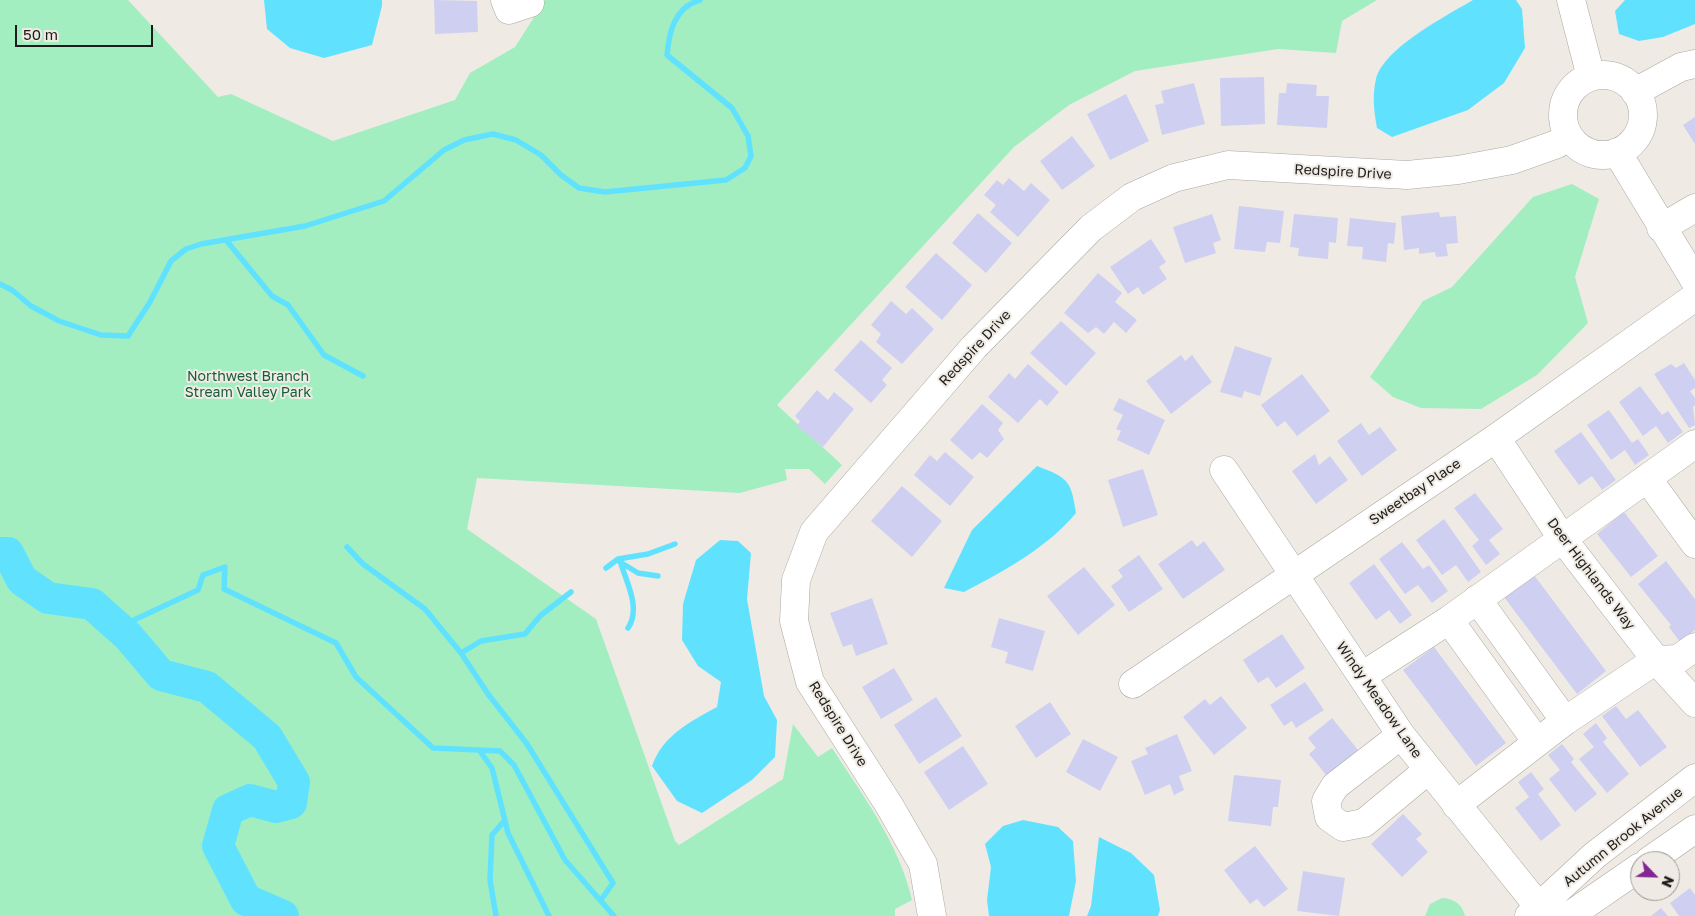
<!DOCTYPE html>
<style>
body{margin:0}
#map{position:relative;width:1695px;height:916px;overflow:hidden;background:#efebe4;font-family:"Golos Text",sans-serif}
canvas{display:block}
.north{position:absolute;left:1630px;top:851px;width:50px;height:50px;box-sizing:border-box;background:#efebe4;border:1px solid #9b9893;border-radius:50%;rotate:114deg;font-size:14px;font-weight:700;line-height:20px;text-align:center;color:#1e1c1a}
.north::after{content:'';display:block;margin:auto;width:18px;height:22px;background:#832691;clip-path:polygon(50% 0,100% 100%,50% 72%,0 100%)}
.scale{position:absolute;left:15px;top:25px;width:138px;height:22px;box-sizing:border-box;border:2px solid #1e1c1a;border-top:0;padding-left:6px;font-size:15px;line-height:18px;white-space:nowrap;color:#1e1c1a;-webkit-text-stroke:4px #efebe4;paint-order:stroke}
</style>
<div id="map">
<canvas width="1695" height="916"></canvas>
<div class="north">N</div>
<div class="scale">50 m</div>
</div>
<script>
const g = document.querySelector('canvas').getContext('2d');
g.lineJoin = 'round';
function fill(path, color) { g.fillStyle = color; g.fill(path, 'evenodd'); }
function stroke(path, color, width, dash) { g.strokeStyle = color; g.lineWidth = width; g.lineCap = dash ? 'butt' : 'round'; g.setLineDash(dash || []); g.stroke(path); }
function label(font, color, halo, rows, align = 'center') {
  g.font = font + ' "Golos Text",sans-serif'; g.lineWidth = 4; g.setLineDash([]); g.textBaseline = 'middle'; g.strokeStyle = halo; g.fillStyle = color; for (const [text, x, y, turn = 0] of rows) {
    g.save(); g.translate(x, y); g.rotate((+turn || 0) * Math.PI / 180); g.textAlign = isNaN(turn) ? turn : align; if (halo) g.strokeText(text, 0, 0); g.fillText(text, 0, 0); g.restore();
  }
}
const green = new Path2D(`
 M0,0h128l90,97 13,-3 102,47 122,-41 15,-27 45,-26 30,-47h832l-35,21 -6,32 -58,-4 -143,22 -66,34 -55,42 -237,258 65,60 -17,19 -16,-15h-24l2,11 -47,13 -263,-15 -10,51 129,90 79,222 4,4 104,-66 10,-55 25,33 14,-9c31,48 67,95 80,152l-17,9v7h-895z
 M1572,184l27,15 -24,78 13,46 -51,52 -56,34 -60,-1 -28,-11 -23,-20 53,-76 29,-14 81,-90z
 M1442,898c13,1 20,6 23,18h-40l5,-12z`);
const water = new Path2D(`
 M264,0h118v6l-10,39 -48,13 -34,-10 -23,-19z
 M1473,0h43l6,9 3,39 -21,35 -36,27 -76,27 -15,-9c-3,-17 -5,-32 -1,-49 8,-31 70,-63 97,-79z
 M1625,0h70v24l-32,13 -24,4 -20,-7 -4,-23z
 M1037,466c32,12 34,15 39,47 -29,35 -72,58 -112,79l-20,-4 28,-58z
 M720,540l18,1 13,12 -4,46 17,97 13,24 -2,37 -23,23 -50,33 -25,-12 -25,-35c11,-31 38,-44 65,-59l4,-25 -23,-16 -16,-26 1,-36 13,-44z
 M1023,820l35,7 15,14 3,40 -7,35h-80l-2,-16 4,-33 -6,-23 18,-18z
 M1099,837l32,16 23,22 6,35 -2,6h-71l4,-10z`);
const stream = new Path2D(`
 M226,240l46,56 16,9 36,50 39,21
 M0,284l12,6 19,16 28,15 42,14 27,1 22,-34 21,-41 15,-12 15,-5 104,-18 79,-25 60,-51 20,-10 29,-6 23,6 25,15 20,20 18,13 26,4 121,-12 19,-12 6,-12 -3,-20 -16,-28 -65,-53c2,-24 8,-48 33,-55
 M347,547l16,17 62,45 36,44 27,41 39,50 86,139 -12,17
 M620,562l18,11 20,3
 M621,564c6,19 20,45 7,64
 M606,568l12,-9 30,-5 27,-10
 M119,627l79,-37 5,-15 22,-8 -1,22 112,54 20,34 77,71 46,2 13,18 16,65 41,83
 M461,653l20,-12 44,-7 15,-18 31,-24
 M479,750l21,1 14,14 51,95 49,56
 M496,916l-6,-36 2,-45 13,-15`);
const river = new Path2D(`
 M0,553h8l14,27 26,18 44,6 36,32 33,39 46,12 60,50 27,45 -3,21 -15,4 -26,-7 -22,10 -10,36 28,54 37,16`);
const building = new Path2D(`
 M434,0l43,1 1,31 -43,2z
 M1264,77l1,47 -44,2 -1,-48z
 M1194,83l11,41 -43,11 -7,-30 9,-2 -3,-12z
 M1287,83l30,2 -1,11h13l-2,32 -50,-3 2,-32h7z
 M1126,94l23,47 -39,19 -23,-46z
 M1695,117v27l-12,-19z
 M1072,136l23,30 -33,24 -22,-29z
 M1009,178l15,13 7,-8 19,17 -32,37 -28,-25 6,-7 -12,-10 13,-15 6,5z
 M1239,206l45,5 -4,32 -13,-1 -2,10 -31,-3z
 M1439,212l1,5 16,-1 2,27 -12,1 2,12 -12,1 -1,-5 -16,2v-6l-15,2 -3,-34z
 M978,213l34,30 -26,30 -34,-30z
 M1212,214l9,26 -8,3 3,10 -31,10 -12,-36z
 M1294,214l44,4 -2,25 -7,-1 -1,17 -30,-3 1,-8 -9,-1z
 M1350,218l46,5 -2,21 -6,-1 -2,19 -24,-3 1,-12 -16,-1z
 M1151,239l15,23 -7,5 8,12 -24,16 -5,-8 -10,7 -18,-27z
 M936,253l36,32 -30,35 -37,-33z
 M1098,273l24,20 -7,9 22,18 -11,13 -12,-11 -10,12 -8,-7 -8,6 -24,-20z
 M891,301l15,13 6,-6 22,21 -32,35 -26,-22 5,-8 -10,-9z
 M1061,321l35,32 -30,33 -36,-33z
 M861,340l31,28 -10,12 5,5 -16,18 -37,-33z
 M1235,346l37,12 -12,38 -16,-5 -2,7 -22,-6z
 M1181,355l4,6 7,-6 20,27 -41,32 -25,-33z
 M1684,363l11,17v8l-5,3 5,7v7l-2,2 2,18 -6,3 -35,-54 17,-10 5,4z
 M1028,364l31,28 -12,14 -7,-7 -22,24 -30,-26 21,-24 6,6z
 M1302,374l28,37 -33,25 -12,-15 -8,6 -16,-22z
 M1640,386l22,29 6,-4 15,21 -15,11 -12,-17 -13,10 -24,-34z
 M817,390l11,10 6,-8 20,17 -31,38 -26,-21 3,-5 -5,-5z
 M1119,398l46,22 -16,35 -32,-15 4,-9 -5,-2 7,-14 -10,-5z
 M982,404l21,19 -5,7 6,9 -17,19 -7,-6 -8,8 -22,-20z
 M1609,410l23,33 6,-4 11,16 -14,10 -10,-15 -14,10 -24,-35z
 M1361,423l8,12 11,-8 17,23 -35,26 -25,-35z
 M1581,432l35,48 -14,10 -10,-14 -13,9 -25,-34z
 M945,452l29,25 -24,29 -36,-31 16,-20 7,6z
 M1315,454l4,11 11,-9 18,24 -32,24 -24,-33z
 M1143,469l15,46 -35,12 -15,-47z
 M902,486l40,35 -30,36 -41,-36z
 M1475,493l28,36 -14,11 11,14 -14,11 -14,-19 7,-6 -25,-32z
 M1624,512l34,44 -27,21 -34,-43z
 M1444,519l37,53 -13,10 -12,-17 -14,10 -26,-35z
 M1192,540l5,7 7,-6 21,29 -42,29 -25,-35z
 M1402,542l21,27 6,-4 19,26 -16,12 -14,-18 -13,9 -26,-35z
 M1139,555l24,34 -34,23 -18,-26 12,-9 -5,-7z
 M1666,561l29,38v31l-15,12 -11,-15 2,-2 -33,-41z
 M1374,564l38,51 -12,9 -11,-14 -13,10 -27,-37z
 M1084,567l31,38 -37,30 -31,-39z
 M1534,575l72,96 -29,23 -73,-97z
 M872,598l16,46 -32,12 -4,-12 -9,3 -13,-34z
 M999,618l46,13 -12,40 -28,-8 3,-11 -17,-5z
 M1282,634l23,34 -29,20 -8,-11 -10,6 -15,-23z
 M1434,647l72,96 -30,23 -73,-96z
 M894,668l19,32 -32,19 -19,-32z
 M1305,682l19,28 -28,18 -4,-7 -8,5 -14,-21z
 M1221,696l26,32 -33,27 -31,-38 22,-18 5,6z
 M936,697l26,39 -43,28 -25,-39z
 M1050,702l21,32 -35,24 -21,-32z
 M1616,706l10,13 12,-9 29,37 -27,20 -38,-51z
 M1332,718l26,32 -31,26 -18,-22 7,-6 -8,-10z
 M1596,723l11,15 -4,4 26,32 -22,19 -28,-34 15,-12 -11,-13z
 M1177,734l15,37 -13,5 5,14 -10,5 -4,-11 -25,11 -14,-34 17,-7 -3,-6z
 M1083,739l35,18 -18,34 -34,-19z
 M1562,744l12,15 -3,3 26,32 -22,18 -26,-33 11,-9 -12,-15z
 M963,746l25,38 -39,26 -25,-38z
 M1531,772l13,17 -6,5 23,31 -20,16 -26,-33 14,-11 -11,-15z
 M1234,775l47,5 -3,27h-5l-2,19 -43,-5z
 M1403,814l19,20 -6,5 12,13 -26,25 -31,-33z
 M1255,846l33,43 -24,18 -7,-8 -7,5 -26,-34z
 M1303,871l42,7 -6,38 -42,-5z
 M1690,888l5,7v21h-16l-9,-13z
 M1661,908l7,8h-17z`);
const minor = new Path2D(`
 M505,0l4,10 21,-7
 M1571,0l20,77
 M1563 115a40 40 0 1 1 80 0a40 40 0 1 1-80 0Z
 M1635,92l46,-25 14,-3
 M1617,152l78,129
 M1661,228l34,-20
 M1496,438l66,100 94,122 39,43
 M1224,470l177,265 138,172 12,9
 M1647,478l48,66
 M1477,599l88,122
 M1449,620l88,122
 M1362,676l87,-56 246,-176
 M1133,684l363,-246 199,-141
 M1401,735l-66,51 -9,15 3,16 14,10 21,-4 64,-53
 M1456,805l109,-84 91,-61 22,-1 17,-12
 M1649,861l46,-32
 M932,916l-9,-52 -34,-59 -79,-123 -16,-61 2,-41 18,-48 160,-185 117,-119 41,-31 42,-19 54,-13 179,10 51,-5 54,-10 45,-16 11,-9
 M1529,916l66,-61 100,-77
 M1569,916l71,-49`);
const streetNames = [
 ["Redspire Drive",1343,172,3],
 ["Redspire Drive",975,348,-47],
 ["Sweetbay Place",1415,492,-34],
 ["Deer Highlands Way",1591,574,53],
 ["Windy Meadow Lane",1379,700,55],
 ["Redspire Drive",838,724,58],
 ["Autumn Brook Avenue",1623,837,-39]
];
const parkNames = [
 ["Northwest Branch",248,377],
 ["Stream Valley Park",248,393]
];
fill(green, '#a2eec0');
fill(water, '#60e2ff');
stroke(stream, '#60e2ff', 5.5);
stroke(river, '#60e2ff', 32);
fill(building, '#cfcff2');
stroke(minor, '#aba8a1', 29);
stroke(minor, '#fff', 28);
label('14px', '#1e1c1a', '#efebe4', streetNames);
label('14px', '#175d3a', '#efebe4', parkNames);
</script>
